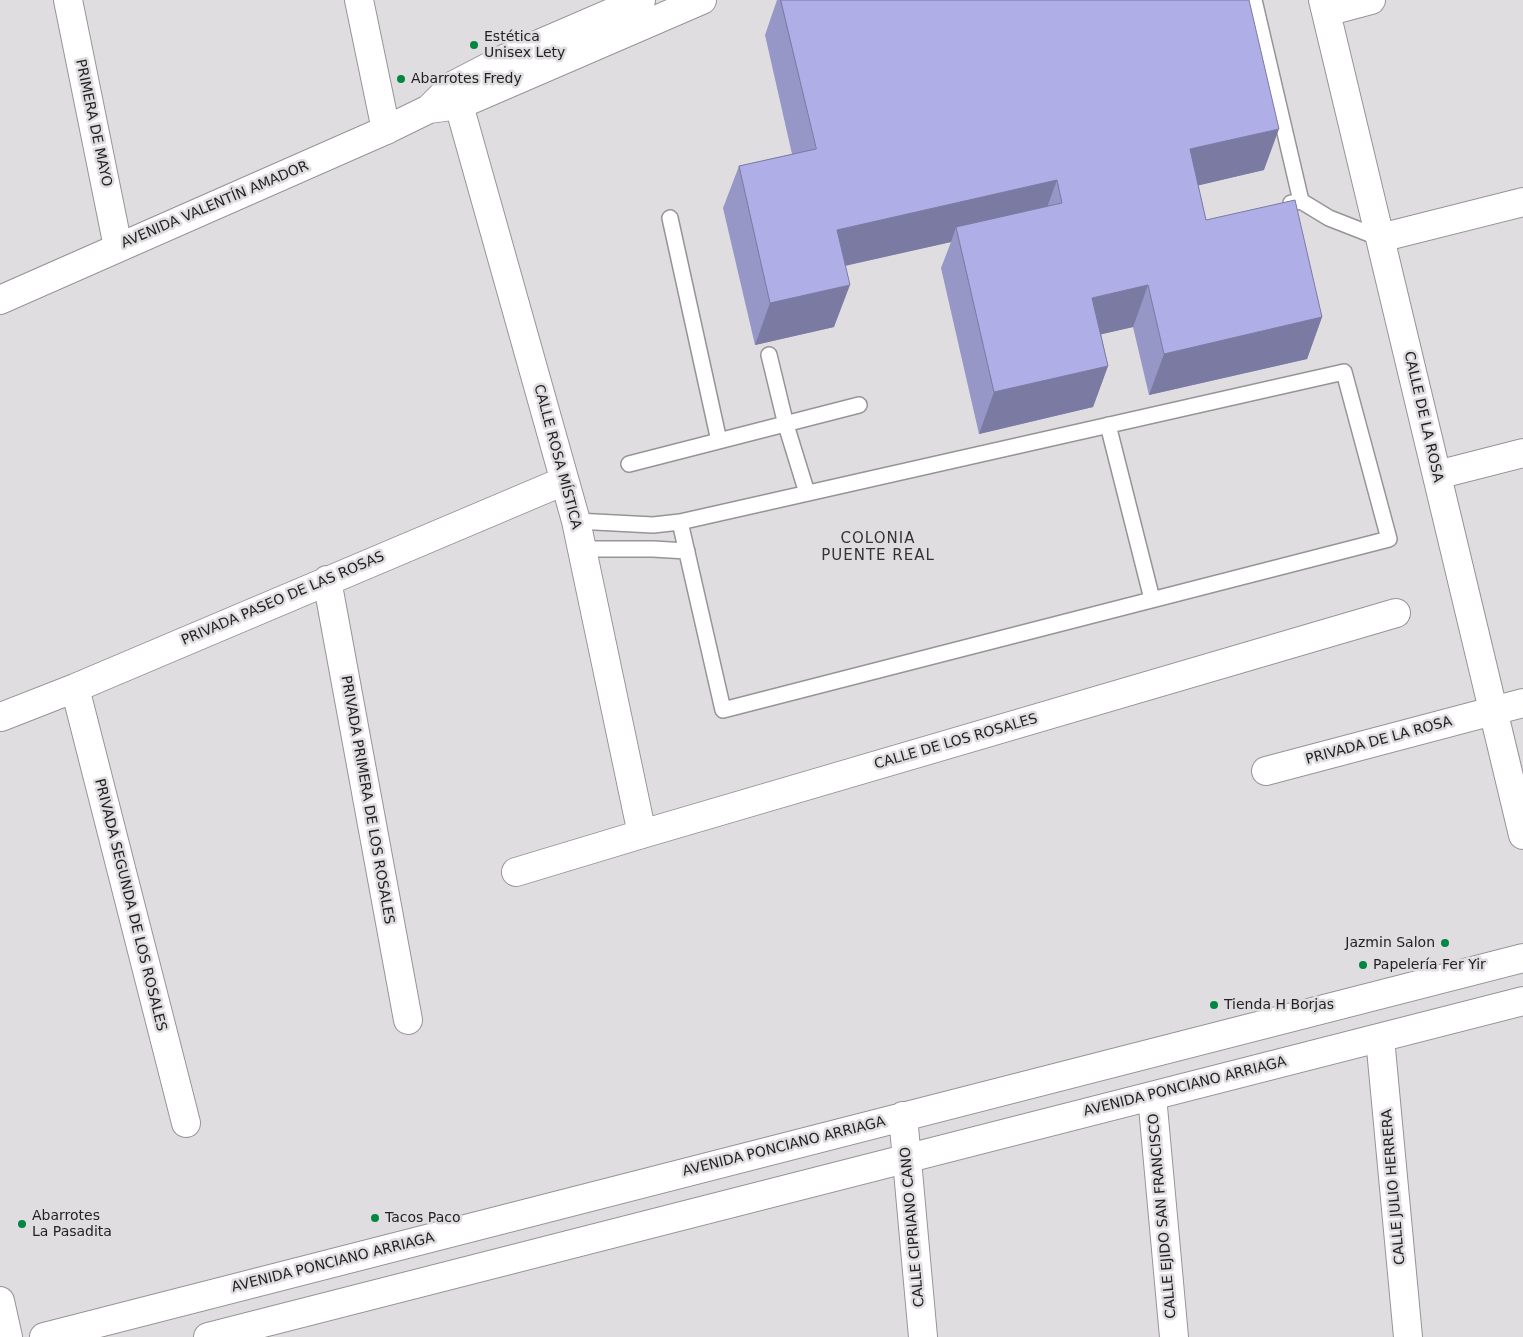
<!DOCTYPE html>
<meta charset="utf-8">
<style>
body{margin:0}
canvas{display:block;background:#e0dde1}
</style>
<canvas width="1523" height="1337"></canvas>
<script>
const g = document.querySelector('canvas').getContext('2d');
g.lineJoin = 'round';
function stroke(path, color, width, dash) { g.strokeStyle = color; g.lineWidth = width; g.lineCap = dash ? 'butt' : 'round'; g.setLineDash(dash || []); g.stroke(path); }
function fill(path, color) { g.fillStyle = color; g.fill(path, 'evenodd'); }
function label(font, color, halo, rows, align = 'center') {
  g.font = font + ' "DejaVu Sans",sans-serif'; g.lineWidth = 5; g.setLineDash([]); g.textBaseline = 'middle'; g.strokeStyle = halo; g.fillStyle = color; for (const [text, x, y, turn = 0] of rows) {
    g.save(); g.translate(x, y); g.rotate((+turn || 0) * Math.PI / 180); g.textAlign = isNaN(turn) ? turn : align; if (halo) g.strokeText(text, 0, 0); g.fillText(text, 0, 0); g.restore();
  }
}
const service = new Path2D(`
 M1254,0l47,201
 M1291,203l10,-2 28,17 51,20
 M670,218l49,223
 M769,355l17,70 21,68
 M1344,372l45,167 -666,171 -43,-188z
 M1108,425l44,174
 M629,464l230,-59
 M576,521l77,4 27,-3
 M582,549h71l34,2`);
const minor = new Path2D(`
 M68,0l50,247
 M359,0l27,130
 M1323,0l200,835
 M1326,12l45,-12
 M452,86l7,19 117,416 66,313
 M1380,238l143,-36
 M1437,475l86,-22
 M327,580l81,440
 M75,688l111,435
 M1,717l74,-29 489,-207
 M1266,771l257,-68
 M516,872l126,-38 754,-221
 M1380,1038l28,299
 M1152,1096l22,241
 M903,1116l20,221
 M0,1301l8,36
 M44,1337l1479,-379
 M208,1337l1315,-336`);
const secondary = new Path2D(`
 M429,109l30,-4 243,-105
 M0,300l386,-170 43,-21 23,-23 52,-27 137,-59`);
const wall = new Path2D(`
 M777,0h472l15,170 -66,15 8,35 116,97 -15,42 -158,36 -16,-68 -32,7 7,32 -15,41 -114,27 -38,-166 10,-26 -106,24 -11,61 -79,18 -32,-137 16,-42 53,-12 -27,-119z`);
const shadedWall = new Path2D(`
 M1279,129l-15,41 -89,21 15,-42z
 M1057,180l-15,41 -86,6 -5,15 -130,29 16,-41z
 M850,285l-16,42 -79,18 15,-42z
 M1148,285l-15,42 -56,13 15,-42z
 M1322,317l-15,42 -158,36 15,-41z
 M1108,366l-15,41 -114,27 15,-42z`);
const building = new Path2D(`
 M781,0h468l30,129 -89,20 16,71 89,-20 27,117 -158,37 -16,-69 -56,13 16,68 -114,26 -38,-165 106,-24 -5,-23 -220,50 13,55 -80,18 -31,-137 77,-17z`);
const markers = [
 [474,45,5,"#028642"],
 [401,79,5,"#028642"],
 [1445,943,5,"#028642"],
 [1363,965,5,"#028642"],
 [1214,1005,5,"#028642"],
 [375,1218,5,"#028642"],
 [22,1224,5,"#028642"]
];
const poiNames = [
 ["Estética",484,37],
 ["Unisex Lety",484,53],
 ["Abarrotes Fredy",411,79],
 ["Jazmin Salon",1435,943,"right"],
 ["Papelería Fer Yir",1373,965],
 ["Tienda H Borjas",1224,1005],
 ["Abarrotes",32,1216],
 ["La Pasadita",32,1232],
 ["Tacos Paco",385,1218]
];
const streetNames = [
 ["PRIMERA DE MAYO",93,123,78],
 ["AVENIDA VALENTÍN AMADOR",215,205,-23],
 ["CALLE DE LA ROSA",1423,417,77],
 ["CALLE ROSA MÍSTICA",557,457,75],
 ["PRIVADA PASEO DE LAS ROSAS",283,599,-23],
 ["PRIVADA DE LA ROSA",1379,741,-15],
 ["CALLE DE LOS ROSALES",956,742,-16],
 ["PRIVADA PRIMERA DE LOS ROSALES",367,800,80],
 ["PRIVADA SEGUNDA DE LOS ROSALES",130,905,76],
 ["AVENIDA PONCIANO ARRIAGA",1185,1087,-14],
 ["AVENIDA PONCIANO ARRIAGA",784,1147,-14],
 ["CALLE JULIO HERRERA",1394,1187,-95],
 ["CALLE EJIDO SAN FRANCISCO",1163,1216,-95],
 ["CALLE CIPRIANO CANO",913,1227,-95],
 ["AVENIDA PONCIANO ARRIAGA",333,1263,-14]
];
const neighbourhoodNames = [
 ["COLONIA",878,539],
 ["PUENTE REAL",878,556]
];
stroke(service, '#979498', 18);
stroke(minor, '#979498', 30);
stroke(secondary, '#979498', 30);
stroke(service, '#fff', 15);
stroke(minor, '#fff', 28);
stroke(secondary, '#fff', 28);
fill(wall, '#9696c7');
fill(shadedWall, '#7a7aa2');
fill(building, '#afaee7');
stroke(building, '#7a7aa2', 1);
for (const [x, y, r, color] of markers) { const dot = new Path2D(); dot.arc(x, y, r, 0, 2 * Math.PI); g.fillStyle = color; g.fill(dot); stroke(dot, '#e0dde1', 2); }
label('14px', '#232223', '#e0dde1', poiNames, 'left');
label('14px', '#232223', '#e0dde1', streetNames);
g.letterSpacing = '1px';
label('15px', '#353336', '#e0dde1', neighbourhoodNames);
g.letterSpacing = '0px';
</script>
